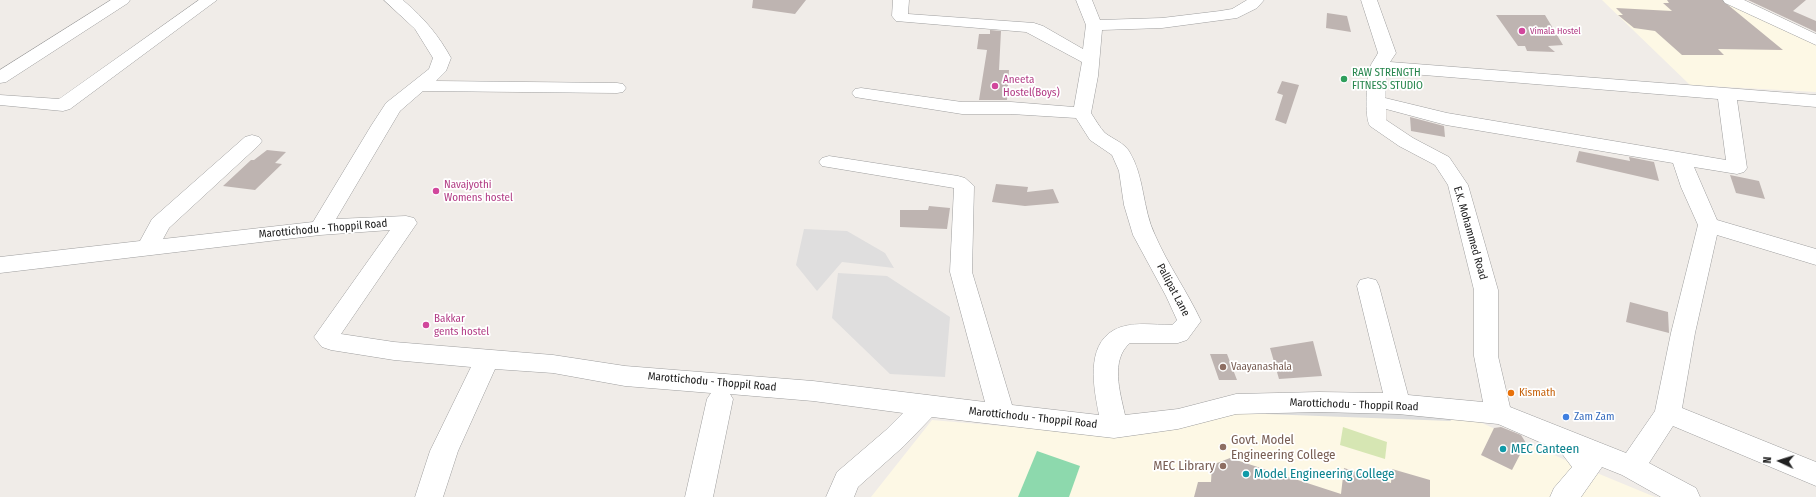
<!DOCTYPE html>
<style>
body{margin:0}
#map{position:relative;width:1816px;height:497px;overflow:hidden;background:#f0ece8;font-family:"Fira Sans Condensed",sans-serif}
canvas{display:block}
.north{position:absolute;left:1760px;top:441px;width:40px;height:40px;-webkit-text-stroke:3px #fff;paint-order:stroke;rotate:274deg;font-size:11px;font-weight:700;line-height:16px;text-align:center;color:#212121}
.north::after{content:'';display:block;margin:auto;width:14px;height:18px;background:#212121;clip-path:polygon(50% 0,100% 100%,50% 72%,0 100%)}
</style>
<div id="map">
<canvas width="1816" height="497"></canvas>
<div class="north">N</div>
</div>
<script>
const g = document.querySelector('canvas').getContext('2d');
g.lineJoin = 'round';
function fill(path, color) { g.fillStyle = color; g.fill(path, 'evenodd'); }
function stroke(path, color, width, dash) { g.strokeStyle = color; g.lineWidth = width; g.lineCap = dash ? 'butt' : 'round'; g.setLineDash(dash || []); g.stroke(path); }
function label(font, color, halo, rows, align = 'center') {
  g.font = font + ' "Fira Sans Condensed",sans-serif'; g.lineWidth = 3.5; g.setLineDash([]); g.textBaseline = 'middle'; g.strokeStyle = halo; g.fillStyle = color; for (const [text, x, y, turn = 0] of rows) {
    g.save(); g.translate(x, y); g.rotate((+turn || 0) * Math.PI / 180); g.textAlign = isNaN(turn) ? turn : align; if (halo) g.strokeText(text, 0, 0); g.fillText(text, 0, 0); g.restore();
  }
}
const residential = new Path2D(`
 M804,229l43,2 38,22 9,15 -52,-6 -25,29 -21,-26z
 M838,273l49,3 63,41 -5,60 -55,-3 -58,-56z`);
const education = new Path2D(`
 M1602,0h124l90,43v49l-126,-7z
 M1241,406l216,6 106,47 92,38h-784l61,-77 186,16z`);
const grass = new Path2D(`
 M1343,427l44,15 -2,17 -45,-14z`);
const pitch = new Path2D(`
 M1037,451l43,15 -11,31h-51z`);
const parking = new Path2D(`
 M1264,407l183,6 4,8 -185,-7z`);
const building = new Path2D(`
 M753,0h53l-11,14 -43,-6z
 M1667,0h55l61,50 -65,-1 6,6h-42l-27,-24 -21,-3 -16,-13h5l-7,-7 56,3 -9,-8h6z
 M1748,0h58l-13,11 23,10v11z
 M1327,13l20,3 4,16 -25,-4z
 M1496,15h49l18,30 -15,1 7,6 -28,-1 -2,-5h-7z
 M990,30l11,1 -2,39h10l-2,30h-28l8,-50 -10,-1 2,-15h11z
 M1282,81l17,4 -13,39 -11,-4 8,-25 -6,-2z
 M1410,117l34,9 1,11 -34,-6z
 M267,150l19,2 -11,11 7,1 -27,26 -32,-4 28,-26h3z
 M1579,151l51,10 -1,-4 25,5 5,19 -83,-19z
 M1730,175l29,6 6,18 -29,-6z
 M996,184l32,3 -1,5 26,-3 6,14 -34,3 -33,-4z
 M929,206l21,2 -3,21 -47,-2v-17h28z
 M1630,302l38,10 1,21 -43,-11z
 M1313,341l9,35 -43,3 -9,-31z
 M1210,354h17l10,26h-18z
 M1501,427l20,8 5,8 -14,27 -31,-15 13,-27z
 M1230,458l111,36 3,-26 47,15 1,-14 38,11v17h-236l4,-15h13l1,-17z`);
const minor = new Path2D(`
 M111,0h19l-2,3 -122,79 -6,1v-13z
 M199,0h18l-147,109 -7,2 -63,-6v-10l59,4z
 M384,0h19l2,2c19,16 34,34 46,56l-5,13 -10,10 181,2 6,1 3,4 -3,4 -6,1 -194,-2 -23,20 -64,108 70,-3 8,2 3,5 -76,111 53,8 159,13 72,11 188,15 172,21 -35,-130 4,-84 -132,-22 -3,-4 3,-4 7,-2 129,20 7,2 9,8 -2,86 40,133 87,10c-5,-26 -14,-69 15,-85 16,-9 40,-5 58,-5l5,-5 -11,-24 -33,-61 -9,-30 -5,-34 -7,-16 -22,-15 -14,-22 -65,-4h-49l-101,-16 -6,-1 -3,-4 3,-4 6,-1 101,14h49l63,5 8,-45 -56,-30 -130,-11 -4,-5 1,-16h16l-1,14 126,9 9,3 40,23 3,-24 -10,-25h16l8,20 62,-2 58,-7 12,-2 15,-9h17l-7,8 -20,10 -75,10 -60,2 -4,46 -7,37c4,6 9,15 14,20 8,6 19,10 24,18 16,26 13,57 26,84 13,30 32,56 46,86l-14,19 -9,3h-48c-20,17 -10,49 -5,72l53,-6 58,-15 83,-2 64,1 -26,-107 3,-6 8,-2 8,2 3,6 29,109 75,7 -9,-46v-66l-26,-105 -13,-20 -36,-19 -29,-20c-6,-9 -3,-48 0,-59 2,-5 6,-10 8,-14l-17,-53h16l19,53 -6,9 426,33v12l-79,-7 10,68 -3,4 -7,2 -43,-7 23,53 99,29v16l-99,-30 -22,98 -13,75 134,54v24l-143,-60 -24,37 47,25 4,9h-39l-39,-22 -20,-8 -21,30h-31l4,-9 18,-21 -12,-16 -62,-27 -100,-10 -79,-2 -83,2 -58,15 -64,9 -182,-21 -28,29 -46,41 -4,10h-28l11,-25 49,-42 17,-17 -90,-12 -83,-7 3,5 -20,98h-28l22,-98 4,-6 -86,-7 -72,-13 -58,-4 -37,82 -15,46h-28l15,-46 41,-84 -77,-7 -63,-10 -9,-3 -8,-10 76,-107 -70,5 -320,38v-16l140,-16 12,-22 93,-82 7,-2 7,2 3,4 -3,4 -90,83 -6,11 150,-17 58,-96 15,-23 43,-34 4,-11 -18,-29zM1387,72l331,27 8,61 -279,-47 -62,-15zM1386,109l60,16 227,38 8,24 17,38 -27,108 -16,78 -29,42 -116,-46 -12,-51v-66l-30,-105 -19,-28 -36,-19 -27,-18z
 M1723,0h21l72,34v11l-91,-42z`);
const markers = [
 [1522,31,4,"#d1479c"],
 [1344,79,4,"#2e9e5b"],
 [995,86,4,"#d1479c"],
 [436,191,4,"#d1479c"],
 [426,325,4,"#d1479c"],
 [1223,367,4,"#8d6e63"],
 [1511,393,4,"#e8710a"],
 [1566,417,4,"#3f7fe0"],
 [1223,447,4,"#8d6e63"],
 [1503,449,4,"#0f9aa8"],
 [1223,466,4,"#8d6e63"],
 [1246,474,4,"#0f9aa8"]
];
const farHotelnames = [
 ["Vimala Hostel",1530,31]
];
const leisureNames = [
 ["RAW STRENGTH",1352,73],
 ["FITNESS STUDIO",1352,86]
];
const hotelNames = [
 ["Aneeta",1003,80],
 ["Hostel(Boys)",1003,93],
 ["Navajyothi",444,185],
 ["Womens hostel",444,198],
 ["Bakkar",434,319],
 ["gents hostel",434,332]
];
const streetNames = [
 ["Marottichodu - Thoppil Road",323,229,-5],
 ["E.K. Mohammed Road",1470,233,74],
 ["Pallipat Lane",1173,290,62],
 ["Marottichodu - Thoppil Road",712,382,5],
 ["Marottichodu - Thoppil Road",1354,405,2],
 ["Marottichodu - Thoppil Road",1033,418,6]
];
const educationNames = [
 ["Vaayanashala",1231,367]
];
const foodNames = [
 ["Kismath",1519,393]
];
const shopNames = [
 ["Zam Zam",1574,417]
];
const nearEducationnames = [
 ["Govt. Model",1231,440],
 ["Engineering College",1231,455],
 ["MEC Library",1215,466,"right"]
];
const nearCulturenames = [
 ["MEC Canteen",1511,449],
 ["Model Engineering College",1254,474]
];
fill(residential, '#dfdede');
fill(education, '#fdf8e5');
fill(grass, '#d6e6b3');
fill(pitch, '#8dd9ad');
fill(parking, '#ddd');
fill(building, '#beb4b1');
stroke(minor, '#9e9e9e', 1);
fill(minor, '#fff');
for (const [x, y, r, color] of markers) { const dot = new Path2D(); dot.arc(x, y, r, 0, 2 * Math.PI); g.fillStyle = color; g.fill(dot); stroke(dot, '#fff', 1.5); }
label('9px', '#b23c85', '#fff', farHotelnames, 'left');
label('11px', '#27864d', '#fff', leisureNames, 'left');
label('11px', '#b23c85', '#fff', hotelNames, 'left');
label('11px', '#212121', '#fff', streetNames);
label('11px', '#785e54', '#fff', educationNames, 'left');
label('11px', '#c56008', '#fff', foodNames, 'left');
label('11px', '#366cbe', '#fff', shopNames, 'left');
label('13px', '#785e54', '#fff', nearEducationnames, 'left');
label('13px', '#0d838f', '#fff', nearCulturenames, 'left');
</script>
